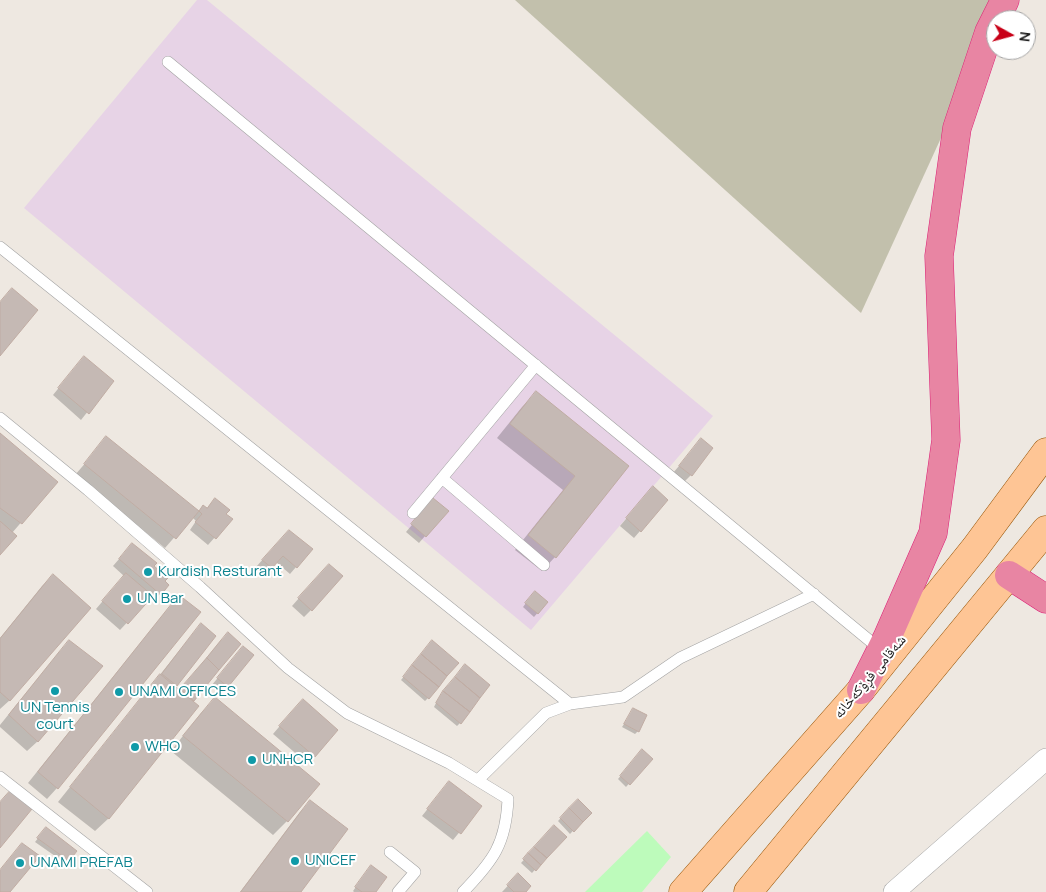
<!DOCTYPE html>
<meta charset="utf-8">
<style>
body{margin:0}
#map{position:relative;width:1046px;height:892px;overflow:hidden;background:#eee8e1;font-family:Manrope,sans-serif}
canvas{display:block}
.north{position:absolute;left:986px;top:10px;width:50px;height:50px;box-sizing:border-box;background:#fff;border:1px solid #a4a4a4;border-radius:50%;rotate:97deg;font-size:14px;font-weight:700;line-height:20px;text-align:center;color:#1c1c1c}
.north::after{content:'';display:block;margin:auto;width:18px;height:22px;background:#c80017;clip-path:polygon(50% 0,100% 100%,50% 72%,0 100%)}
</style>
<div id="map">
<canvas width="1046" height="892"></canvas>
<div class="north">N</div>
</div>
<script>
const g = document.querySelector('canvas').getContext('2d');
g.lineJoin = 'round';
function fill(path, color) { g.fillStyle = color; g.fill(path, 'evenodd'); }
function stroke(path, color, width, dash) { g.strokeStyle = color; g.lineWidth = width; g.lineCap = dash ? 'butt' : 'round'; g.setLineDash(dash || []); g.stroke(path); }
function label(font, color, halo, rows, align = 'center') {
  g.font = font + ' Manrope,"Noto Naskh Arabic",sans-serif'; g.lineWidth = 4; g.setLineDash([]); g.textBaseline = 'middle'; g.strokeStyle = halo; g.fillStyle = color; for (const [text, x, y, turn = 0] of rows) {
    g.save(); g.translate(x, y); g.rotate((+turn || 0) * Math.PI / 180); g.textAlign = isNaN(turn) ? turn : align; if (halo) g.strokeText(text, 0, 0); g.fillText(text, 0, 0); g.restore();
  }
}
const industrial = new Path2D(`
 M197,0h10l506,416 -182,214 -507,-422z`);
const construction = new Path2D(`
 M515,0h489l-143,313z`);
const park = new Path2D(`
 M647,831l24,26 -29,35h-57z`);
const shadow = new Path2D(`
 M78,364l34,17 -31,39 -28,-25z
 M536,393l92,73 -73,91 -13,14 -27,-21 48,-60 -66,-52 25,-31z
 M0,435l56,47 -44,51 -12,20z
 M107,438l91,74 6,-5 20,7 7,5 -23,26 -18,-15 6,-9 -4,-4 -27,31 -90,-73z
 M701,440l-10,35 -7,7 -11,-9z
 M646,495l-6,36 -6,7 -14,-12z
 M427,507l-2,29 -6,7 -13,-11z
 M282,538l14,29 -6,7 -14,-12 -12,12 -8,-7z
 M132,544l21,22 11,15 -4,13 -7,7 -3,-3 -30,32 -24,-21 28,-33 -11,-10z
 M322,572l-11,38 -7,7 -12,-11z
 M53,575l-43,125 -10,9v-71l42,-52z
 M532,595l15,7 -13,15 -11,-10z
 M169,607l-112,181 -10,11 -19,-16z
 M195,631l19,5 -40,51 5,4 42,-51 18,4 -47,58 -83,116 -14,13 -37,-29z
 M69,642l-31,99 -11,10 -27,-24v-2l59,-73z
 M237,655h16l-33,38 -9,-7z
 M416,662l12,36 -3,3 -24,-21z
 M448,685l12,38 -3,3 -23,-19 4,-8z
 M215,699l103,85 -31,37 -14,14 -102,-84 30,-38z
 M296,707l41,23 -30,33 -34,-29z
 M634,709l4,22 -3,3 -13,-7z
 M639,754l12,5 -25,28 -8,-8z
 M449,782l31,25 -27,33 -31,-24z
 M578,800l12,13 -20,21 -12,-13z
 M310,802l-11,90h-59l60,-80z
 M554,827l11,10 -33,36 -11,-10z
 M43,832l25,28 -3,3 -30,-21z
 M368,870l7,22h-21l-1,-1z
 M518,875l6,17h-22z`);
const building = new Path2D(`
 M12,288l26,22 -38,46v-54z
 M84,356l30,25 -25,33 -31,-26z
 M536,391l93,75 -73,92 -28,-23 47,-59 -65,-52z
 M0,433l58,49 -36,42 -22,-16z
 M106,436l93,75 -23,28 -92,-75z
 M701,438l12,10 -21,28 -13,-10z
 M653,486l15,14 -27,32 -15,-14z
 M215,498l15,12 -4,4 7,5 -17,20 -21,-17 7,-8 -3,-3 4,-6 4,3z
 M433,498l16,13 -23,26 -15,-13z
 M0,521l17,15 -17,19z
 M289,530l24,19 -16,19 -14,-12 -11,12 -10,-8z
 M132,543l25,20 -3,3 14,12 -3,3 4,4 -8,10 -42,-36z
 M329,564l14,12 -31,35 -14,-13z
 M126,573l27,23 -25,28 -26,-23z
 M53,574l38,34 -81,93 -10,-9v-53z
 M535,591l13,11 -10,12 -13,-11z
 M179,595l22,17 -143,177 -20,-17z
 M201,623l15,13 -39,50 -15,-12z
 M228,632l13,12 -22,26 -12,-12z
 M69,640l34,26 -65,76 -29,-27z
 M432,640l27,23 -12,13 -26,-22z
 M243,646l11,9 -26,32 -11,-9z
 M421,654l26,22 -8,11 -27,-22z
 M207,658l12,12 -25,31 -14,-12z
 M465,664l25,21 -10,13 -25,-21z
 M412,665l27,22 -10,12 -26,-22z
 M160,674l39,32 -90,113 -39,-32z
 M455,677l25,21 -10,14 -27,-21z
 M443,691l27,21 -9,12 -25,-21z
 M215,697l105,87 -32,38 -105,-86z
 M303,699l35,31 -23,27 -36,-31z
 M633,708l14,7 -8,17 -15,-8z
 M642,749l11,10 -23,26 -10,-9z
 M449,781l33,25 -21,28 -34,-25z
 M10,791l22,18 -32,39v-46z
 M578,799l14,14 -9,9 -14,-14z
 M310,800l38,29 -47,63h-60z
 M569,808l14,14 -9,10 -14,-14z
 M554,825l13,12 -20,21 -13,-11z
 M46,827l31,24 -8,10 -32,-23z
 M22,843l18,13 -30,36h-10v-22z
 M534,847l13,11 -6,7 -13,-12z
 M528,853l13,12 -5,6 -13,-12z
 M371,865l16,12 -11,15h-14l-7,-5z
 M518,873l13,13 -5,6h-12l-7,-7z`);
const service = new Path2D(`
 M168,62l713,588
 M0,247l570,457
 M0,418l88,72 112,97 88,81 59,45 102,50 59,36c-2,45 -15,62 -45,93
 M442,478l102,87
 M413,513l123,-148
 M0,777l147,115
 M478,780l68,-67 24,-9 53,-7 57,-39 134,-64
 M390,852l25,20 -17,20`);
const minor = new Path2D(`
 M894,892l152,-133`);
const primary = new Path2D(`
 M683,892l178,-202 114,-142 71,-96
 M748,892l298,-362`);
const motorway = new Path2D(`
 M1009,575l37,24
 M861,690l26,-52 46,-105 13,-93 -7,-184 18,-128 32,-96 16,-32`);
const markers = [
 [148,572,5,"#0f9aa8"],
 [127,599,5,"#0f9aa8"],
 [55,691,5,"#0f9aa8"],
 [119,692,5,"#0f9aa8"],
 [135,747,5,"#0f9aa8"],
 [252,760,5,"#0f9aa8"],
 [295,861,5,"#0f9aa8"],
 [20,863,5,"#0f9aa8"]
];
const cultureNames = [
 ["Kurdish Resturant",158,572],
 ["UN Bar",137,599],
 ["UNAMI OFFICES",129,692],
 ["UN Tennis",55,708,"center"],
 ["court",55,725,"center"],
 ["WHO",145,747],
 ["UNHCR",262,760],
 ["UNICEF",305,861],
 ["UNAMI PREFAB",30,863]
];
const streetNames = [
 ["شەقامی فڕۆکەخانە",870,677,-50]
];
fill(industrial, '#e7d3e6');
fill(construction, '#c2c0ac');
fill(park, '#bdfbbb');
fill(shadow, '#0003');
fill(building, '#c5b9b4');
stroke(building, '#c0aca3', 1);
stroke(service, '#a3a3a3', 12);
stroke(minor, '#a3a3a3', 22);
stroke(primary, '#945100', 29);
stroke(motorway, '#db1f75', 29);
stroke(service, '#fff', 11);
stroke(minor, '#fff', 21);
stroke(primary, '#fec595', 28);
stroke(motorway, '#e885a3', 28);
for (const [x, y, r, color] of markers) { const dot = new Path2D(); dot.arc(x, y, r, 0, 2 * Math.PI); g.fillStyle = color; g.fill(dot); stroke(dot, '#fff', 2); }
label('15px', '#0d838f', '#fff', cultureNames, 'left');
label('15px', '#1c1c1c', '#fff', streetNames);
</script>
